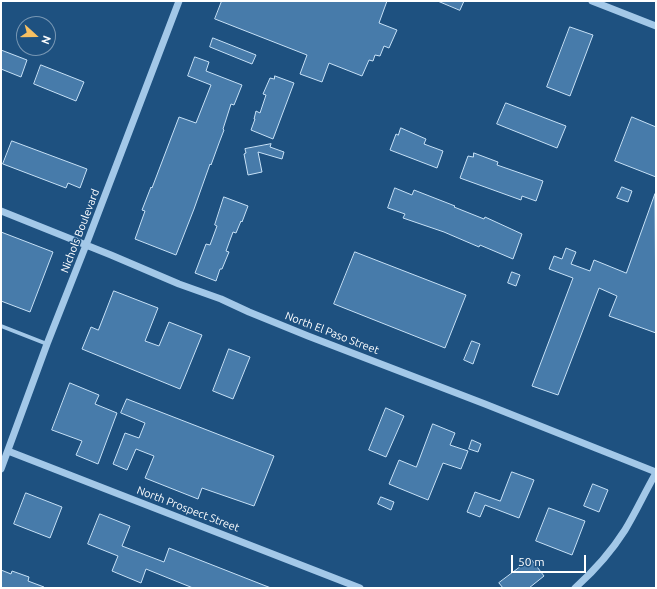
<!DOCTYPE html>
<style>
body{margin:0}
#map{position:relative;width:657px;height:589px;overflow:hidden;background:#1e5180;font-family:Ubuntu,sans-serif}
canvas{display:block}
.frame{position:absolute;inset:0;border:2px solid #fff;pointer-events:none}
.north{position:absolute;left:16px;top:16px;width:40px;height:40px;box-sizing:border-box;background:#1e5180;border:1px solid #7897b3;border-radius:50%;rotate:111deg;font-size:11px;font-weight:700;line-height:16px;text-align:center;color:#fff}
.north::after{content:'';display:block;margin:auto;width:14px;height:18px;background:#f7c062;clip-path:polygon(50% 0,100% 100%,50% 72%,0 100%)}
.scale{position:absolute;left:511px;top:555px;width:75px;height:18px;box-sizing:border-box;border:2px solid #fff;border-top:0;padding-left:5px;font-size:12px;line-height:14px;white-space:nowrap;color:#fff;-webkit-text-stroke:3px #1e5180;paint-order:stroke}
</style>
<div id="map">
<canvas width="657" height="589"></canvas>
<div class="frame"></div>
<div class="north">N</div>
<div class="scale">50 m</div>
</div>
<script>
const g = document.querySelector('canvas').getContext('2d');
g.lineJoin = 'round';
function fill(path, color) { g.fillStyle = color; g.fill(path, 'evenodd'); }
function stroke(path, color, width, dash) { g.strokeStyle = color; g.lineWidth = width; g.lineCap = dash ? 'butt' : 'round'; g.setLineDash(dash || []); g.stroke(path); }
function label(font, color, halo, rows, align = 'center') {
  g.font = font + ' Ubuntu,sans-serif'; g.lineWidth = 3; g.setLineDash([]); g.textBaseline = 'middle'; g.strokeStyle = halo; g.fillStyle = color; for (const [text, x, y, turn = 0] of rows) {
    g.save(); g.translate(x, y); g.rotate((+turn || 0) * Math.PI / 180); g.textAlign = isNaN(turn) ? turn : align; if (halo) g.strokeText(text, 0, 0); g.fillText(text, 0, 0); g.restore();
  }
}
const building = new Path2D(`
 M222,1h165l-8,22 18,7 -8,18 -5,-2 -4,10 -5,-1 -2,6 -4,-1 -7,16 -33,-13 -7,19 -22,-8 7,-19 -92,-36z
 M438,1h26l-4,9z
 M570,27l23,8 -23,61 -23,-9z
 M213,38l43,17 -4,9 -42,-17z
 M1,50l26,10 -6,17 -20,-8z
 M195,57l14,5 -3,9 36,14 -8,20 -3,-1 -8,25 1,1 -5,13 -8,22 -1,-1 -16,45 -18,46 -41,-16 10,-28 -3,-1 9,-23 1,1 27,-71 17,6 15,-38 -23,-9z
 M41,65l43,17 -8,19 -42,-17z
 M275,76l19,7 -21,56 -22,-9 4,-11h-1l2,-8 4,2 6,-18 -3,-1 7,-16 4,1z
 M506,103l60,23 -9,22 -60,-24z
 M632,117l24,10v50l-41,-16z
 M401,128l25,11 -2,5 19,7 -6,17 -47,-18 6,-16 2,1z
 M12,141l75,28 -7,19 -12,-5 -2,5 -63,-24z
 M271,144l-1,3 14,5 -2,7 -24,-7 4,20 -14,3 -4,-21 2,-1 -1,-4z
 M474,153l24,9 -1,3 46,16 -7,20 -14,-5 -1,4 -61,-22 8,-22 5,1z
 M622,187l10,4 -4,11 -11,-4z
 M395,188l17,7 2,-5 41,16 -1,1 30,12 1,-2 37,17 -9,25 -33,-14 -1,2 -35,-15 -41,-14 2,-4 -17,-6z
 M655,194l1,139 -47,-17 8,-20 -18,-8 -41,107 -26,-9 41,-108 -24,-9 5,-13 8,3 4,-11 10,4 -5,12 19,7 4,-11 32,13z
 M224,197l24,9 -6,16 -1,-1 -5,12 -3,-1 -7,19 3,1 -7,17h-2l-4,12 -21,-8 11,-29 4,1 7,-19 -2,-1z
 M1,232l52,20 -23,60 -29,-11z
 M355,252l111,43 -21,53 -111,-44z
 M512,272l8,3 -4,11 -8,-3z
 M114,291l44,17 -13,33 14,5 10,-24 33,13 -22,54 -98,-40 9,-22 7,3z
 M472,341l8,3 -7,20 -9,-4z
 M229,349l21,8 -17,42 -20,-8z
 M70,383l29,12 -4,9 22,9 -19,51 -22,-9 6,-14 -30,-11z
 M127,399l147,57 -20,50 -52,-18 -4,11 -53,-21 9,-22 -18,-7 -9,21 -14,-6 12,-31 14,5 6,-15 -24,-10z
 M386,408l18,8 -18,41 -17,-7z
 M433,424l22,9 -5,12 18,6 -7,18 -18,-6 -15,37 -39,-16 10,-24 17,7z
 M472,440l9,4 -3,8 -9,-3z
 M512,472l22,8 -15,38 -34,-13 -5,12 -13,-5 8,-20 25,9z
 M593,484l15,6 -9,22 -15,-6z
 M26,493l36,14 -12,31 -36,-14z
 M381,497l13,5 -3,8 -13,-6z
 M549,508l36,13 -13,34 -36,-14z
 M100,514l30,12 -8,20 42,16 5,-14 102,40h-78l-47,-19 -5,14 -29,-12 6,-15 -30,-12z
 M531,559l13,17 -15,12h-26l-4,-5z
 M1,570l10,4 1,-3 17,6 -1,4 16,6v1h-43z`);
const minor = new Path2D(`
 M1,326l46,18`);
const tertiary = new Path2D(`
 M592,1l64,25
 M1,211l110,44 68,29 42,15 28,13 59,24 177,68 171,68
 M8,451l352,137
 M1,469l46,-125 39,-99 93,-244
 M575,588c19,-17 36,-36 50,-58 11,-18 20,-38 31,-57`);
const streetNames = [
 ["Nichols Boulevard",80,231,-69],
 ["North El Paso Street",332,333,21],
 ["North Prospect Street",188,509,21]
];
fill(building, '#477baa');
stroke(building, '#c7e1f6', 1);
stroke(minor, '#a3c8e8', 4);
stroke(tertiary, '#a3c8e8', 7);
label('11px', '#fff', '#1e5180', streetNames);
</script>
